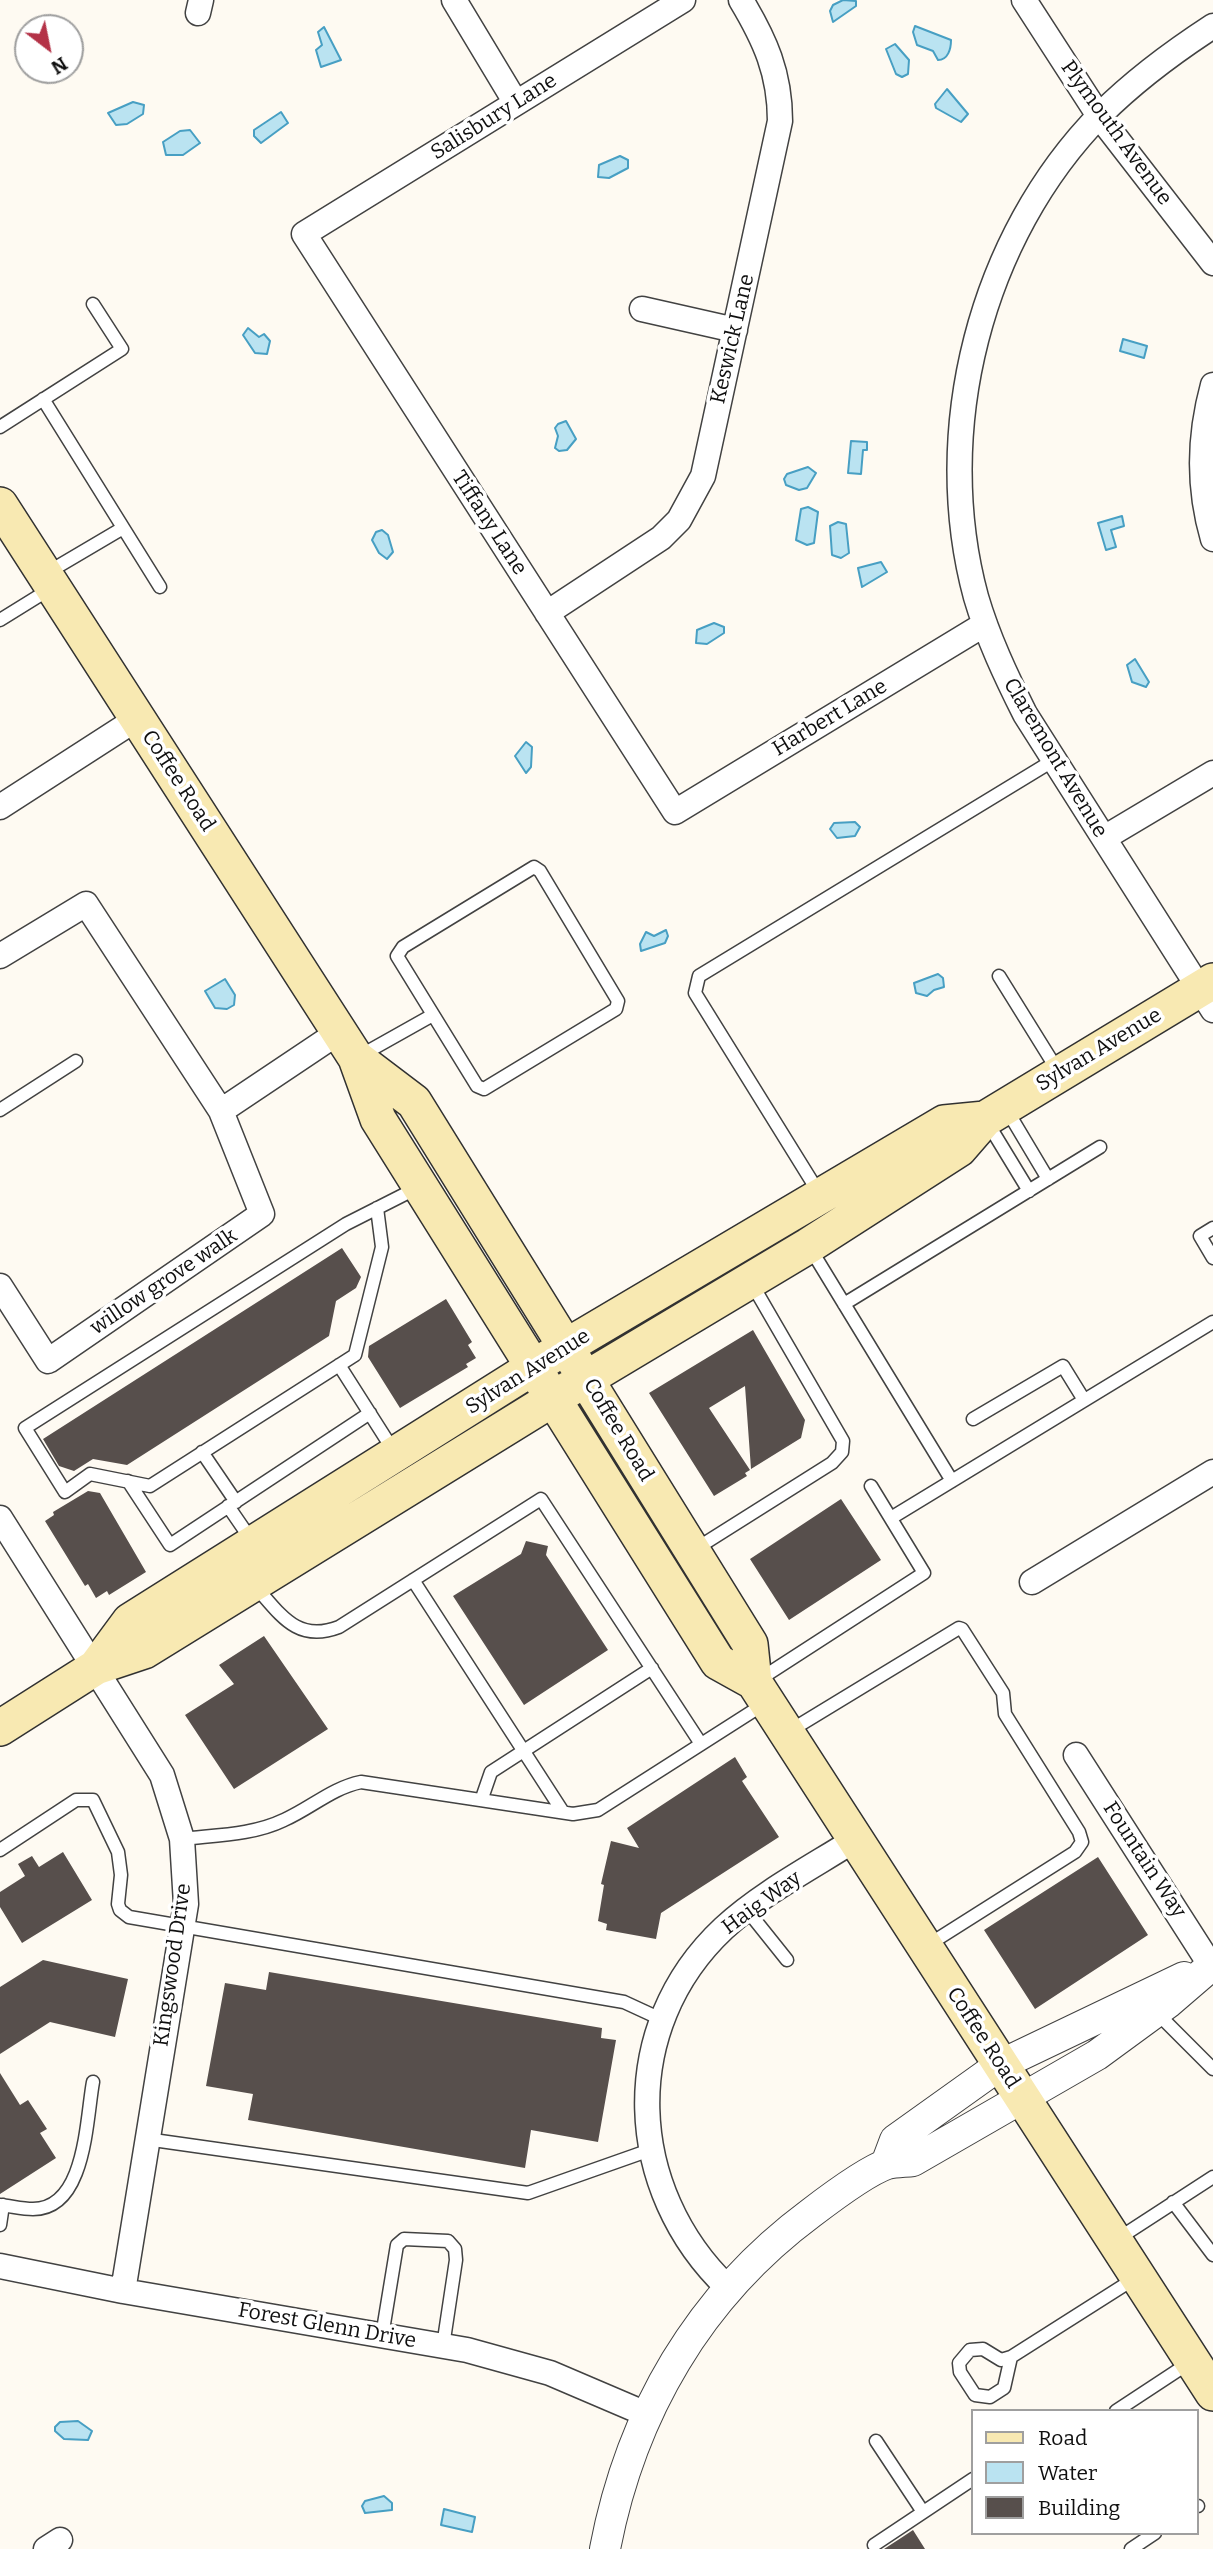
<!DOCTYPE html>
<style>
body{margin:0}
#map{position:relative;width:1213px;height:2549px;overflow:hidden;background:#fefaf2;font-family:Bitter,serif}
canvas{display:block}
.legend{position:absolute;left:971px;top:2409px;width:228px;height:126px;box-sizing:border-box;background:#fff;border:2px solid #9f9f9f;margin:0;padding:9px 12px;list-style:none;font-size:21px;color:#0f0f0f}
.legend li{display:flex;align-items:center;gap:14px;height:35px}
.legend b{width:35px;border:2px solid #9f9f9f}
.north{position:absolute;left:14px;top:14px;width:70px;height:70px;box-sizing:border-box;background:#fff;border:2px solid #9f9f9f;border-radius:50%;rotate:148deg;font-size:19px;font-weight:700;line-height:28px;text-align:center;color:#0f0f0f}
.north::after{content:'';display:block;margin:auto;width:24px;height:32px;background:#b43247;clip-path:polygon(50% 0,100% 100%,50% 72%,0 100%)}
</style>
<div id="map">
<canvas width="1213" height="2549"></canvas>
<ul class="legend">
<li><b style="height:9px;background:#f8e9b2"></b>Road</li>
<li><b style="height:19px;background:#bae3f1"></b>Water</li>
<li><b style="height:19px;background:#574f4c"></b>Building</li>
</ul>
<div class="north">N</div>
</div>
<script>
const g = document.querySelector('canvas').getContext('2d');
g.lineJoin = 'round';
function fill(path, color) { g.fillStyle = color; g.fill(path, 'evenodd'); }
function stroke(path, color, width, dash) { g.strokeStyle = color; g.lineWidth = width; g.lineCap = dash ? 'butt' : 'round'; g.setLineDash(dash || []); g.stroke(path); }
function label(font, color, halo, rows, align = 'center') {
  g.font = font + ' Bitter,serif'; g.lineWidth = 7; g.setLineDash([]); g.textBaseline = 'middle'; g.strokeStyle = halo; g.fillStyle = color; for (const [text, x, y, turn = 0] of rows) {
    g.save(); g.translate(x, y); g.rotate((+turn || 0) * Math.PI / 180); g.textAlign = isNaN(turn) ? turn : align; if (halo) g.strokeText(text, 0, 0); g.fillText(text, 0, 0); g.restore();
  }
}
const water = new Path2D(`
 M843,0l13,1v5l-23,16 -3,-11 3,-6z
 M915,26l36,14c0,9 -3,20 -13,20l-5,-9 -16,-6 -4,-13z
 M324,27l17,33 -20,7 -5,-17 6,-5 -4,-13z
 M895,44l14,16 -1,14 -6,3 -6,-3 -10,-25z
 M947,89l21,25 -7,8 -25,-14 -1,-4z
 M133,102l11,3 -1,9 -16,10 -11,1 -8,-12z
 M281,112l7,11 -27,20 -7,-7v-6z
 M190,130l10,13 -17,12h-17l-3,-13 17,-11z
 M620,156l8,4v8l-19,10 -11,-1 1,-12z
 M248,328l11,9 5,-3 6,7 -3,13 -12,-1 -12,-18z
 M1123,339l24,7 -3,12 -24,-7z
 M566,421l10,18 -9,11 -8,1 -4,-3 3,-12 -3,-8 3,-4z
 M851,441l16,1v8h-4l-2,24 -13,-1z
 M808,467l8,6 -9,15 -8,2 -13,-5 -2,-6 3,-5z
 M808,507l10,5 -4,31 -7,2 -11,-5 5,-31z
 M1122,516l2,10 -13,4 5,17 -10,3 -8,-27z
 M838,522l8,2 3,29 -8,5 -9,-3 -2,-29z
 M382,530l6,5 5,17 -6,7 -8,-6 -7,-13 4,-8z
 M881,562l6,10 -25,15 -4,-19z
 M714,623l10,4v6l-17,11 -11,-1 1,-13z
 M1135,659l14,23 -3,5 -14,-5 -5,-17z
 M526,742l6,5 -1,20 -5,6 -11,-17z
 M834,823l21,-1 5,5 -5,9 -18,2 -7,-9z
 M666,930l2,6 -3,7 -24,8 -1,-7 6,-12 8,4z
 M938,974l5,4 1,9 -10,3 -7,6 -11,-3 -2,-10z
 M225,979l10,16 -1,10 -7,4 -12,-1 -10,-17z
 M78,2421l14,10 -4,9 -24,-1 -9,-8v-4l5,-5z
 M384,2496l8,7v7l-27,3 -3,-7 3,-5z
 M444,2509l31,8 -3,15 -31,-7z`);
const building = new Path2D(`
 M342,1248l19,29 -5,11 -20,13 -7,35 -202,129 -34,-6 -19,12 -15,-5 -16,-27z
 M446,1299l26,43 -4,3 8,13 -10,6 2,3 -68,41 -32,-51 1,-11z
 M753,1330l52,90 -4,18 -50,31 -6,-83 -36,22 41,62 -5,3 2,3 -33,20 -65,-103z
 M88,1491l12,2 46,79 -37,23 -2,-4 -11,7 -8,-14 -3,2 -40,-65 9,-6 -1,-3z
 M841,1499l40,61 -92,60 -39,-61z
 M526,1541l22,5 -2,9 62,95 -84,55 -71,-109 68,-42z
 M264,1636l64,93 -94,60 -49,-74 49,-31 -15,-19z
 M735,1757l12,20 -5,4 37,56 -118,76 -5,26 -50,-9 1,-6 -9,-3 6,-36 -3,-1 10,-43 28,7 -12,-20z
 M63,1852l29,48 -70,43 -22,-36v-15l25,-16 -7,-12 14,-8 7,11z
 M1098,1857l50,78 -113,74 -51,-79z
 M43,1960l85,19 -13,58 -65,-15 -50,32v-67z
 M269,1972l333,56 -1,10 15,2 -18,102 -67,-12 -6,38 -277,-48 5,-26 -47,-8 19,-103 41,7z
 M0,2073l20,32 8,-5 19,29 -7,4 16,25 -56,36z
 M913,2530l12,19h-41l17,-11z`);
const service = new Path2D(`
 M43,399l117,188
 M0,427l122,-78 -29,-45
 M45,574l78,-46
 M0,620l50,-31
 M534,867l6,4 78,130 -2,8 -132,80 -7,-3 -80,-130 6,-9z
 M999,976l59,95
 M358,1057l73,-41
 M1005,1107l43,72
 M0,1110l76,-49
 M987,1122l42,69
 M819,1193l-124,-200 4,-17 355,-216
 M377,1208l5,39 -27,108 -205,131 -60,-12 -25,18 -40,-64 321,-204 71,-36
 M1213,1228l-13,8 13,22
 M810,1248l142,233
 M844,1304l256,-157
 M339,1365l56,88
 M973,1419l90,-53 21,34
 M202,1452l34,50
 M128,1481l42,64 200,-132
 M228,1506l24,35
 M891,1518l322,-196
 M694,1550l138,-87 10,-11 1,-11 -91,-157
 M413,1580l150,232
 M255,1586c26,29 42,57 84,41l202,-128 160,245
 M757,1681l167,-108 -53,-87
 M788,1732l171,-104 3,1 41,64 2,21 74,118 3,10 -7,10 -147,93
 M482,1798l9,-26 161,-104
 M182,1839c34,-4 71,-4 102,-19 27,-12 48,-32 77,-38l212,32 25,-4 166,-106
 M0,1850l76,-50h17l25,52 3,23 -3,29 2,6 9,7 495,85 39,18
 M747,1910l40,50
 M1156,2012l57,57
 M146,2139l382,54 122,-43
 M1173,2202l40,53
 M0,2205c11,1 22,4 33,4 53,0 53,-89 60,-127
 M0,2225l3,-20
 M1116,2240l97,-63
 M382,2336l15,-91 7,-6 44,2 7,8 1,11 -13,86
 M1011,2357l-7,31 -14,9 -15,-2 -15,-23 -1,-9 11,-13 13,-1 18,11 10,-3 126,-80
 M1116,2411l76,-50
 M876,2441l47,71
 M1197,2506h1
 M874,2545l99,-66
 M1131,2549l24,-16`);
const minor = new Path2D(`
 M454,0l62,103
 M683,0l-379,234 371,578 310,-188
 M1024,0l75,116 114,147
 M198,13l3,-13
 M1213,26c-40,26 -78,54 -112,88 -121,123 -170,317 -125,483 12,41 30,79 49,117l188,296
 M642,309l93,21
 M1213,385c-14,51 -15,103 0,154
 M547,613l114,-75 18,-18 24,-44 77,-355c0,-48 -15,-81 -39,-121
 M0,807l138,-89
 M1104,838l109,-65
 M0,956l86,-52 135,207 118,-79
 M0,1286l48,75 214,-147 -41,-103
 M0,1518l162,257 20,64 4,65 -63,387
 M1032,1582l181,-110
 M1076,1755l135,211
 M0,2266l123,25 344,59 83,23 96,41
 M728,2288c-103,-98 -111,-260 -4,-360 38,-35 88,-61 132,-89
 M46,2549l14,-9`);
const tertiary = new Path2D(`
 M886,2164l9,-24 105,-75 184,-88
 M605,2549c26,-136 94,-253 206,-336 17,-13 56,-42 76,-49 8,-2 18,-2 26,-3l184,-106 71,-52 43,-37`);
const secondary = new Path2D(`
 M0,505l356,553 22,61 340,543 36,20 459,711
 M356,1058l58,44 336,542 4,38
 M96,1667l34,-46 437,-275 377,-223 41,-4
 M0,1728l96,-61 48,-16 410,-253 254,-152 151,-97 26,-30 228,-138`);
const streetNames = [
 ["Salisbury Lane",494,117,-32],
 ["Plymouth Avenue",1116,133,54],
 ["Keswick Lane",733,339,-77],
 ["Tiffany Lane",489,523,57],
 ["Harbert Lane",830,718,-31],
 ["Claremont Avenue",1055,758,59],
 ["Coffee Road",178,781,57],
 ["Sylvan Avenue",1099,1050,-31],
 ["willow grove walk",164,1282,-34],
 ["Sylvan Avenue",528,1372,-32],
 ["Coffee Road",618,1430,59],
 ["Fountain Way",1144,1860,57],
 ["Haig Way",762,1903,-36],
 ["Kingswood Drive",173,1965,-82],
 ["Coffee Road",983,2038,57],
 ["Forest Glenn Drive",327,2326,10]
];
fill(water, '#bae3f1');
stroke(water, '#479fc3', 2);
fill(building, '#574f4c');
stroke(service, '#424242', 15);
stroke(minor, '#424242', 27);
stroke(tertiary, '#424242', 32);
stroke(secondary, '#313131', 38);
stroke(service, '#fff', 12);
stroke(minor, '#fff', 24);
stroke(tertiary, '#fff', 30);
stroke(secondary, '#f8e9b2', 35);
label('21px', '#0f0f0f', '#fff', streetNames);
</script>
